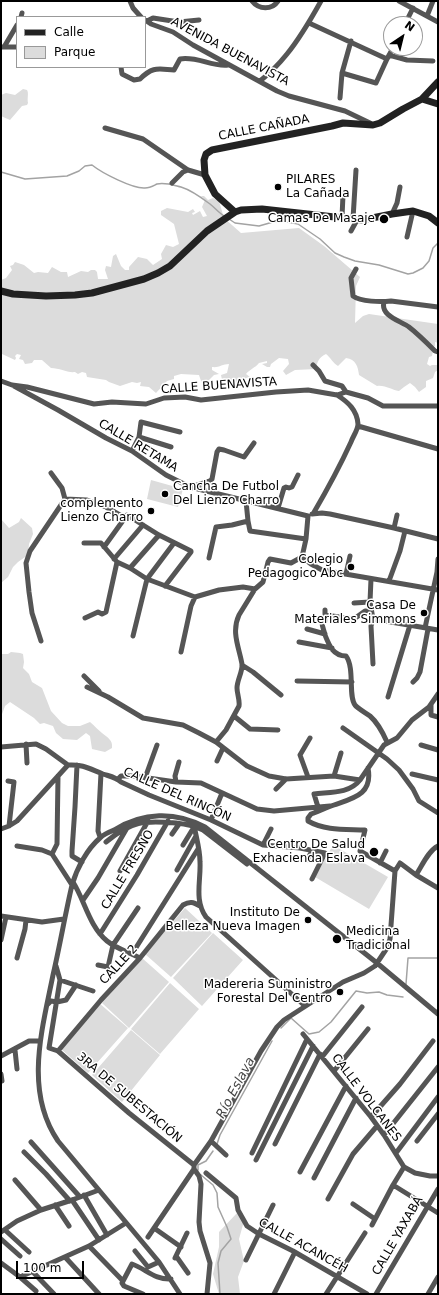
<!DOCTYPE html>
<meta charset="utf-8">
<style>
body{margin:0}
#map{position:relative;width:439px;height:1295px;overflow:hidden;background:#fff;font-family:"DejaVu Sans",sans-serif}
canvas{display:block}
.frame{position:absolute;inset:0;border:2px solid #000;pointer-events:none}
.legend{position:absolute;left:16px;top:16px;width:130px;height:52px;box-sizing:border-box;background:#fff;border:1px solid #999;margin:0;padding:5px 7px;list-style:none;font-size:12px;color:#000}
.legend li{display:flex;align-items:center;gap:8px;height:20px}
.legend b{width:20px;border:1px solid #999}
.north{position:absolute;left:383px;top:16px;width:40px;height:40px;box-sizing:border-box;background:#fff;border:1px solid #999;border-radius:50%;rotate:35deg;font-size:11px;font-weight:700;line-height:16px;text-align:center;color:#000}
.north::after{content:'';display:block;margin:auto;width:14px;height:18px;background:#000;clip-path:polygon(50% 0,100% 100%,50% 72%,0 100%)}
.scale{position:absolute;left:16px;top:1261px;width:68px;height:18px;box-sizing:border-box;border:2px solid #000;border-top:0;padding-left:5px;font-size:12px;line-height:14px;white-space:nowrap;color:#000;-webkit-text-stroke:3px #fff;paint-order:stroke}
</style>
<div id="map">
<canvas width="439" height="1295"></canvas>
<div class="frame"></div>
<ul class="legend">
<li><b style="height:5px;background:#222"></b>Calle</li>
<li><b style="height:11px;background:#dcdcdc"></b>Parque</li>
</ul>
<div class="north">N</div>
<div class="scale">100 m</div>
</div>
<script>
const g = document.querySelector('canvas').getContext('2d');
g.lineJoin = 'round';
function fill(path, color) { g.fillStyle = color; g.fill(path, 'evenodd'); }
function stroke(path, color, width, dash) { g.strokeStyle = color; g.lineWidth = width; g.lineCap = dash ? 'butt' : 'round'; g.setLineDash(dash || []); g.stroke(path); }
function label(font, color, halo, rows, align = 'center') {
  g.font = font + ' "DejaVu Sans",sans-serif'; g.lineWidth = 3; g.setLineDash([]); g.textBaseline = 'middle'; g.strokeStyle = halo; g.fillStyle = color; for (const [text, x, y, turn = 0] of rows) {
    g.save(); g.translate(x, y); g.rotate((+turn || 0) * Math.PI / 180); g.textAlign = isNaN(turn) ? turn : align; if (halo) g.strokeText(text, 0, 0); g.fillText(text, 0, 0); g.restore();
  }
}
const green = new Path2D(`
 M23,89l4,1c2,3 0,8 1,13l-1,2 -5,1 -12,14 -9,-4v-21l5,-2 9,2z
 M201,196h3l4,4 5,-2 6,3 5,17 17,15 58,-5 25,18 36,31 -4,9 -1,37 8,-7 6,-2 69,10v19l-3,-1v4l-4,2 2,3 -1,5 -3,1 -2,7 3,2 2,-1h6v5l-3,2 -2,6 -7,3v6l-7,5 -4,-5 -5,-4 -6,4 -5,4c-8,-1 -13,-6 -22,-5l-18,-11c-1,-8 -3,-16 -13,-17l-8,8c-5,-3 -7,-8 -12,-12 -7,3 -9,8 -10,15l-21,1 -9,5 -3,-4 6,-7 -1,-5 -9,-1 -8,6 -1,3h-3l-5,-3 5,-1v-2l-8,2c-4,5 -9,6 -13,11l4,3c-11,2 -13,11 -26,1l-2,2 -1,-5 6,-2 2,-9c-7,0 -10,4 -17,3v3l7,4 -5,1 -9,9 -4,-3 -2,-6 -18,-1 -7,2v3l-7,2 -11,12 -7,-6 -9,-1 1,-4 -4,1 -5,-1 -12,4 -11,-4 -3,-2 -19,-3 -1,-4 -4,-1 -4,2 -3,-2c-8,1 -15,-4 -24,-4l-9,-8h-8l-2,3 -7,1 -2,-4 -4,-1 2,-4 -4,-1 -2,2 1,2 -1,2 -13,-6 -1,-74 5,-2 6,-8 -2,-4 3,-1 2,-3 9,3 10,8 4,-1 10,1 4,-6 9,5h6l1,5 13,-6 7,1 3,-2h4l2,2 1,7h10l-3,-9 1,-4 5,1 2,-11 3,-2 5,12 4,4h4v-3l9,-10 9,2 6,6 9,-6 -1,-5 5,-9 7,2 6,-3 -5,-20 -13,-9v-4l6,-3 21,4 5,-3 2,3 -3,1 1,2 7,-4 3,6 4,-1 -5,-9 3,-7z
 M151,480l32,9 -5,18 -31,-8z
 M21,518l11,10 1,6 -4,10 -1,11 -10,7 -5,5 -5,10 -7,6v-64l8,9 10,-6z
 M11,652l9,1 3,1 1,8 -1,6 6,6 3,8 10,6 9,23 11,12 6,3h12l10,-4c5,4 8,8 12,11 6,5 11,7 10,15l-7,4 -13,-3 -2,-13 -4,-3 -9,7 -14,-1 -7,-6 -3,-7 -9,-3 -4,1 -6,-6 -24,-16 -5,4 -4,11v-63h7z
 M333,845l55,32 -19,32 -54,-32z
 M185,908l27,25 -41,44 -26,-23z
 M213,933l30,27 -41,46 -29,-28z
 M142,958l27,24 -40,46 -27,-25z
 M170,983l29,26 -39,45 -29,-25z
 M99,1003l29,25 -40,45 -27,-24z
 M131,1030l29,25 -38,47 -30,-27z
 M237,1213l7,8 -5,18 5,22 -6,16 2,17h-21l-6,-20 6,-27v-15z`);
const stream = new Path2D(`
 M1,172l24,7 42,-3 12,-5 6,-5 7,-1c10,8 41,24 53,23 5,0 8,-2 12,-4 8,-2 16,1 24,3 10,3 21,11 29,17 5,4 9,9 14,12
 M229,219l6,4 24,3 14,-4 8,-1 17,3 22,15 15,14 9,4 11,4 24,4 29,9 5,-1 10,-5 6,-7 4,-13 5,-5
 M406,984l2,-26h30
 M281,1028l10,-10 18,16 10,-2 12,-10 25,-31 11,2 12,-1 8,3 16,2
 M217,1144l3,-9 52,-94
 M198,1170v-5l8,-4 7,-10
 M201,1175l12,10 4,8 1,14 9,20 4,12 -10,12 -3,12 2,31`);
const street = new Path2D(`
 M130,1l3,7 8,9
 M252,1c7,9 20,9 26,0
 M399,1l39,21
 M427,16l6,-15
 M21,17l1,-4
 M145,20l6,4 22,8 20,13 84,46 12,5 56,15 25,12
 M147,21l6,-3 26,4 20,-2
 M309,23l78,36 6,-11
 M405,24l8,-16
 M2,47h15
 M4,47l13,-22
 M389,55l18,5 26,1
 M121,67l1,7 12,6 6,-1c13,-13 18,-10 34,-9l6,-11c17,-3 32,8 48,6
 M342,73l34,10 11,-24
 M260,81c10,-8 19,-17 27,-27 13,-16 24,-35 34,-53
 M340,98l2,-25 9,-32
 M105,128l38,11 45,31 17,5
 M172,183l11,-11 5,-2
 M392,214l5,-11 3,-16
 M342,217l1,-22
 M353,219l3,-49
 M351,231l6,-11
 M407,237l6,-26
 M356,269l-5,9 2,18c8,6 28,6 38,5l47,6
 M384,302c-4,14 17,19 25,25 9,7 18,16 26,24l3,1
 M313,365l6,6 6,10 17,5 4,6
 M1,381l11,4 15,2 67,17 18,-2 34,2 18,-6 21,-1 16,3 75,-8 32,-2 29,5 9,-3 22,6 15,8h55
 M14,386l44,24 48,28 26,13 34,24 24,12 118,29
 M358,426l80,23
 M139,437l32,10
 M132,451l7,-14 2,-15 39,10
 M51,473l11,15 3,11
 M191,487l19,-6 2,-2 5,-27 2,-3 5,1 20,7 10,-14
 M65,499l22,1 19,7 19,11
 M246,501l2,20 2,10 56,8
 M278,508l6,-20 2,-1 3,1 3,-1 6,-12
 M312,514l10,-1 8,1 64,14 44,11
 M313,514c14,-24 27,-48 38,-72 2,-6 7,-12 7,-18 -1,-14 -10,-22 -21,-29
 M394,528l3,-13
 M84,543h17l16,19 13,6 17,11 48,18 24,-7 24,-3 12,2
 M104,547l23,-32 32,20 32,16v1l-26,34
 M302,557l9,7 11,6 116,20
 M302,557l4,-18 2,-23
 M209,558l7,-31 16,-2 16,-4
 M114,559l29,-34
 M130,568l29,-33
 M346,574l4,-18
 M371,579l-1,23 3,17 -2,7 2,38
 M389,581l11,-30 5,-20
 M354,603l16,-1
 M325,610v11l-3,1c0,5 2,8 3,13 4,10 8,21 21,21 9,12 2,40 9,49 2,3 11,8 15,11 8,7 13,17 17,26
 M325,615l29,4 11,-8h6
 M85,618l13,-6 4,2 4,-2 11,-50
 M373,619l65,11
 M425,628l12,-56 1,-13
 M307,629l18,5
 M133,636l14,-57 27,-36
 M41,641l-9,-28 -3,-21 -3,-29 4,-12 35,-52
 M299,642l33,6
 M181,652l10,-46 4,-9
 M242,665l11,7 28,23
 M84,676l15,15
 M297,681l55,1
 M413,682l4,-4 3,-6 8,-43
 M87,687l21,10 35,21 40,7 16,8 17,9 31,24 22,10 17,3 48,-3 26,4 24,-35 13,-7 15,-18 17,-13 9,-13
 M388,697l22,-72
 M431,705v10l7,2
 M234,716l16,13 28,1
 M343,728l44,31 12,11 14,19 6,12 19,12
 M216,742l10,-12 13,-24c1,-6 -2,-12 -2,-18 0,-8 6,-17 5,-24 -3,-17 -11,-32 -3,-49l16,-26 8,-7 5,-20 2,-3 21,4 11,-6
 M26,744l1,19
 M421,745l17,5
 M1,747l35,-3 10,5 22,16c15,-1 22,4 35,9 6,2 13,3 18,8l28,13 62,25 52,25 37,3 25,5 -13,26
 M217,761l6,-13
 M77,765l-2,42 -3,44v5l10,6
 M368,768c5,26 -14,30 -34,37 -8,3 -15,6 -23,9l-3,4v3c17,10 39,8 57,9l-5,21 35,20
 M412,774l26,6
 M334,776l7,-23
 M308,777l-8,-22 10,-17
 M145,778l12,-33
 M118,779l3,-3h13l42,6 25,1 56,26 17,2 56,-5
 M8,781l6,1 -5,44
 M176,782l-1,-6 4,-14
 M276,789l10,-10
 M318,807l-4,-13c16,-2 35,0 46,-14
 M211,820l11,-27
 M194,825c2,12 6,24 6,37 1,19 -6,38 6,55l99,89
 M1,829l8,-3 8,-5 51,-56
 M172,834l7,-10
 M100,837l-2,-6 3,-58
 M106,842c25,-21 38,-22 70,-19 9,1 19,3 27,7l44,34
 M183,845l11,-18
 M263,845l8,-16
 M17,846l25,4 10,4 20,31
 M52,854l5,-10 1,-68
 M307,860l5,-9
 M380,863l6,-12
 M177,870l19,-34
 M120,871l28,-50
 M416,875c6,-9 12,-24 22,-29
 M73,882c12,19 16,44 34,59 10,8 22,11 33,17
 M83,900l15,-22 29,-50
 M1,916l41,6 22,-3
 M100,934l37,-59 31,-54
 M1,940l5,-23
 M132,954l66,-105
 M17,958l8,-29 1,-9
 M98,965l10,2 5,-22 25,-37
 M56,966l4,14 -11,68 9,3 71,62 65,52
 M60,980l33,11
 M48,1004l3,-3 6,1 9,-2 10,-15
 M303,1034l68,83 13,18 20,32 11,6 15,3h8
 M15,1050l2,19
 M58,1051l43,-51 39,-42 43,-53c7,-4 10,-3 17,1
 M1,1056l28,-15h11
 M322,1057l40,-50
 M334,1071l34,-42
 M1,1074l1,7
 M371,1117l29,-33 33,-43
 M384,1135l54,-68
 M211,1141l15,14
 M417,1141l21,-27
 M31,1142l49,55
 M275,1144l45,-90
 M24,1152l22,22 24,27
 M252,1153l55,-114
 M396,1153l42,-56
 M256,1160l57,-114
 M300,1172l46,-86
 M206,1173l30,25 2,12 9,16 12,8 34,17 74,43
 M314,1178l42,-80
 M15,1180l26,30
 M393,1185l45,28
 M84,1195l23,40
 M328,1199l25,-45 24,-28
 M72,1200l27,40
 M353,1204l22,15
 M55,1205l14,21
 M372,1225l21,-40 11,-18
 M154,1228l27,19
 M5,1230l24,22
 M1,1232l16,-11 24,-11 31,-10 27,-10
 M148,1237l46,-68
 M1,1239l19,17
 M89,1246l34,35
 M135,1251l13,16 11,-5
 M176,1256l12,17
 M65,1257l34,37
 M175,1258l12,-25
 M246,1260l27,-55
 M1,1263l19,14 16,14
 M32,1271l22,23
 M20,1277l69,-31 37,-23
 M143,1294l-19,-8 -2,-3 10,-19c14,5 23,16 39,15
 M180,1294l-21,-32 -101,-121c-34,-50 -16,-111 -5,-166 7,-30 12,-60 19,-90 5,-17 15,-36 28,-47 4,-4 9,-6 14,-8 29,-18 61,-19 91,-3l172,136 61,51
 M207,1294l3,-31 -10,-32 -1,-9 2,-38 -2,-8 -5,-7v-4l17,-24 50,-90 16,-24 7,-7 59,-38 21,-9 11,-7 12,-18 3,-9 5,-68 5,-8 16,12 22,13
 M274,1294l21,-42
 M326,1294l39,-61
 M376,1294l62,-105
 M428,1294l10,-17`);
const secondary = new Path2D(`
 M422,99l16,5
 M235,212l-20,-18 -10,-19 -1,-15 2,-6 6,-4 120,-24 11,-3 30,2 7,-2 23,-14 19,-10 16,-17
 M1,291l12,3 33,2 29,-1 17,-2 52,-14 14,-6 12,-7 37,-35 28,-19 6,-2 21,-1 100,11 30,-6 21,-3 16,5 9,7`);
const markers = [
 [278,187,4,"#000"],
 [384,219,5,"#000"],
 [165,494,4,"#000"],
 [151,511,4,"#000"],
 [351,567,4,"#000"],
 [424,613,4,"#000"],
 [374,852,5,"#000"],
 [308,920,4,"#000"],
 [337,939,5,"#000"],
 [340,992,4,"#000"]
];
const streetNames = [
 ["AVENIDA BUENAVISTA",230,52,28],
 ["CALLE CAÑADA",264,128,-11],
 ["CALLE BUENAVISTA",219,386,-4],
 ["CALLE RETAMA",138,446,31],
 ["CALLE DEL RINCÓN",177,795,24],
 ["CALLE FRESNO",128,870,-59],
 ["CALLE 2",119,965,-47],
 ["3RA DE SUBESTACIÓN",129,1098,40],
 ["CALLE VOLCANES",366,1098,53],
 ["CALLE YAXABÁ",398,1236,-60],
 ["CALLE ACANCÉH",303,1246,29]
];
const poiNames = [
 ["PILARES",286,180,"left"],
 ["La Cañada",286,194,"left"],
 ["Camas De Masaje",375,219],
 ["Cancha De Futbol",173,487,"left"],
 ["Del Lienzo Charro",173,501,"left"],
 ["complemento",143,504],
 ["Lienzo Charro",143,518],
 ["Colegio",343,560],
 ["Pedagogico Abc",343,574],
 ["Casa De",416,606],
 ["Materiales Simmons",416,620],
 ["Centro De Salud",365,845],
 ["Exhacienda Eslava",365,859],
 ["Instituto De",300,913],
 ["Belleza Nueva Imagen",300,927],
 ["Medicina",346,932,"left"],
 ["Tradicional",346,946,"left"],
 ["Madereria Suministro",332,985],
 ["Forestal Del Centro",332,999]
];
const waterNames = [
 ["Río Eslava",236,1088,-62]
];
fill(green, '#dcdcdc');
stroke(stream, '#a3a3a3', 1.5);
stroke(street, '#555', 5);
stroke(secondary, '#222', 7);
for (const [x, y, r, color] of markers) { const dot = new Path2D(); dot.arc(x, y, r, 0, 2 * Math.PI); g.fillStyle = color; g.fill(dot); stroke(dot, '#fff', 1.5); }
label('12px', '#000', '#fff', streetNames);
label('12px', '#000', '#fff', poiNames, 'right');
label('italic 13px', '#444', '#fff', waterNames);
</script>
